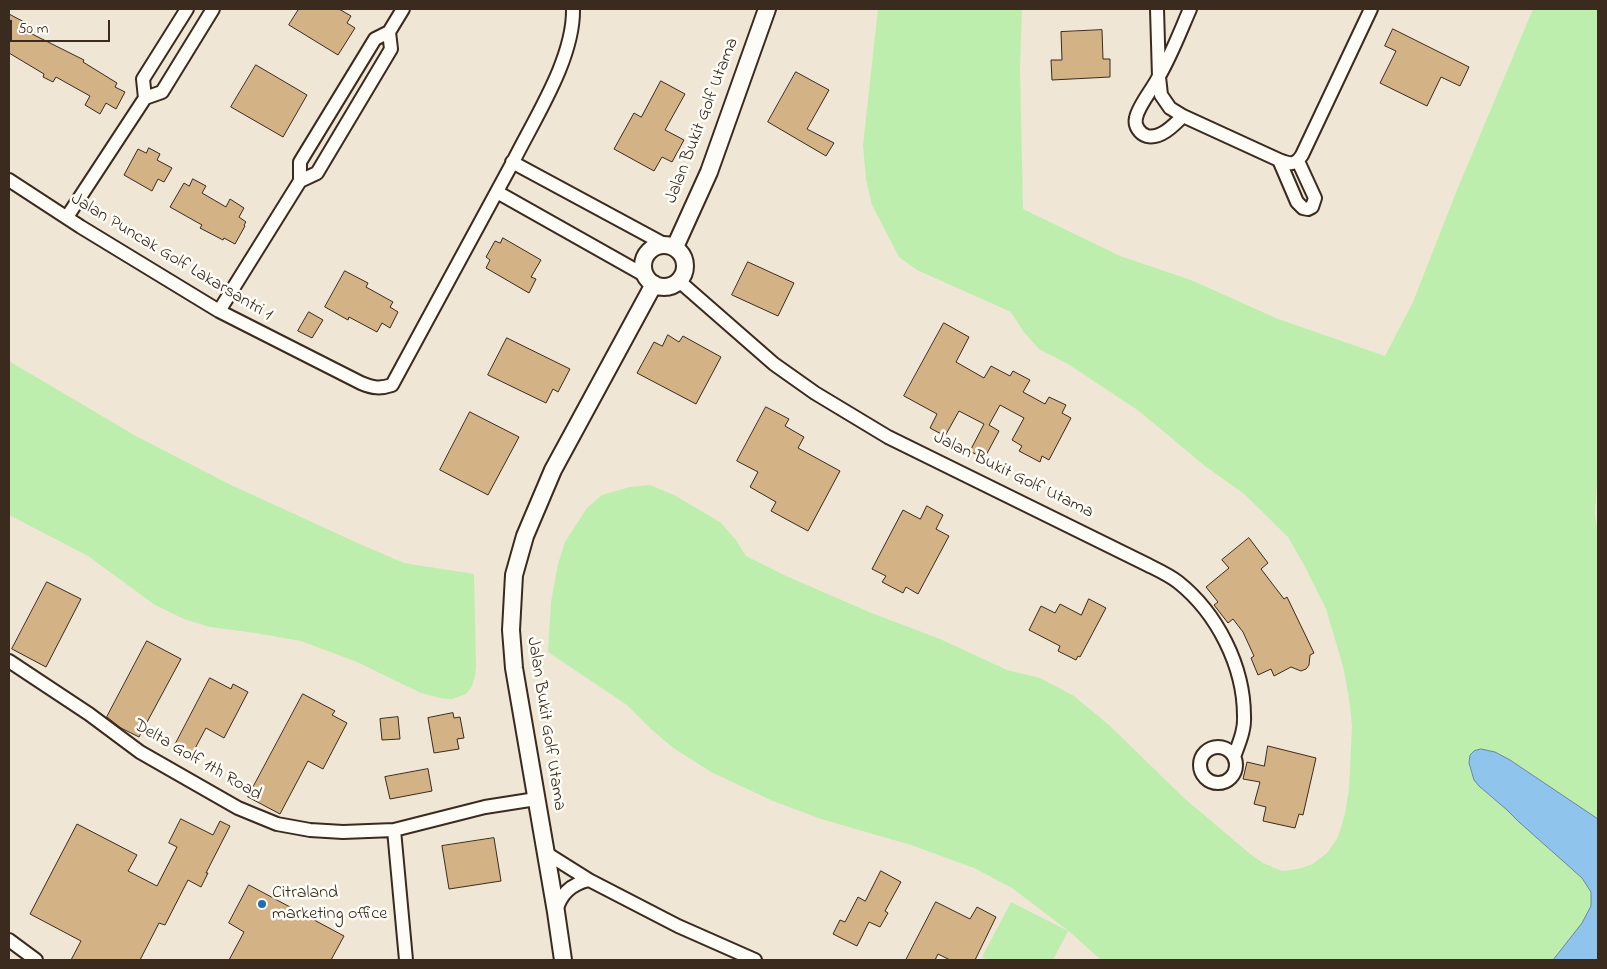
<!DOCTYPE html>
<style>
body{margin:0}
#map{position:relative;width:1607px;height:969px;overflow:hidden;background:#f0e6d5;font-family:"Indie Flower",sans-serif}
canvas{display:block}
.frame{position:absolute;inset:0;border:10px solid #3b2a1e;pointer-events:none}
.scale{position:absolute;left:10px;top:20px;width:100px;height:22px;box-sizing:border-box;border:2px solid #3b2a1e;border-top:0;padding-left:6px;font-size:15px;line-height:18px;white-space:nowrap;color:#3b2a1e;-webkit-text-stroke:4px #fdfcf7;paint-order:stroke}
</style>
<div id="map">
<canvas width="1607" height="969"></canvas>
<div class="frame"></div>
<div class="scale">50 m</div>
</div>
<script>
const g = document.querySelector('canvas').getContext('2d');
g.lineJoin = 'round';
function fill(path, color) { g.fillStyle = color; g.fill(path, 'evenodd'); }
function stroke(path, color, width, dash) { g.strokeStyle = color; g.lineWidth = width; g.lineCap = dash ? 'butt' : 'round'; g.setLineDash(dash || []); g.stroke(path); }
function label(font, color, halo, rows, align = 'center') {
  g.font = font + ' "Indie Flower",sans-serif'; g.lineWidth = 5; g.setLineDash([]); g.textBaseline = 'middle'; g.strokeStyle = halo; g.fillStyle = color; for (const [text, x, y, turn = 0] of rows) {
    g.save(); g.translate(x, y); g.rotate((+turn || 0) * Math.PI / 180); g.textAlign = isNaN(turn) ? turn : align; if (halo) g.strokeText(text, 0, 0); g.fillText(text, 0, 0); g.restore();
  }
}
const green = new Path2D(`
 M878,9h144l-2,60 3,140 97,47 71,24 87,39 107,37 28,-54 44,-112 76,-181h65v453l-3,52 3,21v425h-497l-31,-28 -58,-44 -38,-20 -63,-23 -90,-26 -48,-18 -62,-29 -39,-25 -21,-18 -24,-24 -79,-53 3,-50 7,-38 7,-22 22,-34 15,-13 28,-8 20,-2 24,10 46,27 16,18 10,16 38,19 85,37 71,27 67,31 33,8 34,18 36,30 74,72 65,55 14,10 19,8 16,-2 15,-5 15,-12 10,-15 7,-23 4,-25 3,-63 -3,-28 -6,-32 -17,-57 -22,-44 -16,-28 -45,-44 -38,-27 -66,-55 -71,-47 -29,-15 -16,-18 -12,-19 -94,-42 -18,-13 -27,-52 -6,-26 -3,-34z
 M9,361l125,74 95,49 133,61 42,18 70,11 2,92 -1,10 -3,10 -6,8 -14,5 -12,-1 -19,-5 -64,-31 -56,-21 -46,-8 -45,-6 -26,-8 -29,-14 -67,-49 -79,-41z
 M1011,902l57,29 -15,29h-64l-7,-3z`);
const water = new Path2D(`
 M1481,749l14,3 15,8 88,59v141h-45l29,-37 9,-17v-14l-9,-14 -63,-56 -12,-12 -28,-24 -5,-6 -5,-17 1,-8 4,-4z`);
const building = new Path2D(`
 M299,9h40l12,7 -4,7 8,5 -17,27 -49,-30z
 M9,14l17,9 -4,6 62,31 -1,2 34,21 -2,4 10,5 -9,17 -10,-6 -6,11 -15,-9 5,-9 -34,-19 -3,5 -10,-5 1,-3 -35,-21z
 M1393,29l76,38 -9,19 -19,-9 -14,29 -47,-23 16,-32 -11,-5z
 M1102,30l1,29h7v18l-58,3 -1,-20h11l-1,-28z
 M256,65l51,30 -24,42 -52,-30z
 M796,72l33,18 -22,39 27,14 -8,13 -58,-34z
 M661,81l24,13 -20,36 19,10 -12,22 -10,-5 -8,14 -40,-22 20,-36 7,4z
 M149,148l11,6 -3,6 15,8 -8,14 -6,-3 -6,12 -28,-16 14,-26 8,4z
 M193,179l13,7 -4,7 24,14 4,-8 14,9 -5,9 7,5 -2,3 1,1 -10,18 -11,-6 -1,2 -23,-12 2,-3 -32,-18 14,-24 5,3z
 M503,238l38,22 -10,17 5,2 -7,14 -43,-25 4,-8 -4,-3 9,-16 5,2z
 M748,262l46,21 -16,33 -46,-21z
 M345,271l23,12 -2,4 27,15 -3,5 8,5 -8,16 -8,-5 -5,9 -28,-15 -1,3 -23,-13z
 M309,312l14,8 -11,18 -14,-7z
 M944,323l25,14 -13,25 28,16 7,-12 19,10 3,-5 17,9 -7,12 22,12 4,-7 17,8 -4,8 9,5 -22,42 -7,-4 -2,6 -21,-11 3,-5 -10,-6 12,-22 -24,-13 -11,20 10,6 -15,28 -14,-8 14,-27 -25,-13 -14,25 -15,-8 7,-14 -33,-18z
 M668,335l11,7 4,-6 38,21 -25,47 -59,-31 17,-31 8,4z
 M507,338l63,31 -12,23 -5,-3 -7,14 -58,-28z
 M766,407l23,12 -4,7 19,11 -6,11 42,23 -32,60 -37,-20 5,-9 -26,-15 8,-15 -21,-11z
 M470,412l49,25 -31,58 -48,-25z
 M927,506l16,9 -7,14 13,7 -31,58 -12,-7 -3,6 -21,-11 4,-6 -14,-7 31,-59 17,9z
 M1249,538l19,25 -7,6 23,30 3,-2 27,56 -4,2 -1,10 -3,4 -5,2 -10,-4 -17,9 -3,-7 -13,6 -7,-17 3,-2 -11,-24 -10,-13 -5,4 -14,-18 4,-3 -12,-15 23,-19 -7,-8z
 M47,582l34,17 -35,68 -34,-18z
 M1089,599l17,9 -26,49 -2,-1 -2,4 -18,-9 2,-5 -31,-16 12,-24 14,7 5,-9 21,11z
 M147,641l34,18 -42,78 -18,-9 -14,-11z
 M210,678l21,11 2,-5 15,8 -24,46 -18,-10 -14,26 -17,-9z
 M303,694l32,17 -3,4 15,8 -24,46 -15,-8 -28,53 -32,-17z
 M453,713l1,5 6,-1 4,21 -7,1 2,10 -25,4 -6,-35z
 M398,717l2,22 -18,1 -2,-21z
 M1268,746l48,12 -13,57 -4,-1 -4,14 -32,-7 3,-14 -12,-3 6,-22 -17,-3 4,-17 17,4z
 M428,769l4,22 -42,8 -5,-22z
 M181,819l32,16 7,-14 10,5 -24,47h2l-7,14 -13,-7 -23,45 -6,-2 -19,37h-69l10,-19 -51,-27 47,-90 60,31 -9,16 29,15 20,-39 -8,-4z
 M494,838l7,43 -52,8 -7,-43z
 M881,871l20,11 -16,29 3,2 -8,14 -11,-5 -12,24 -24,-12 7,-14 5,2 13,-25 7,4z
 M249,885l95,51 -13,24h-102l15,-28 -15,-9z
 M936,902l34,17 7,-12 19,10 -21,43h-25l-12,-6 -3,6h-29z`);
const minor = new Path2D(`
 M1157,9l2,68 2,18 9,13 13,8 96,44c11,4 16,6 23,-5l69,-146
 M145,98l-2,-19 44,-70
 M1183,116c-9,9 -22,23 -36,20 -7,-2 -13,-10 -11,-18 2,-12 16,-28 22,-40 13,-22 22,-46 32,-69
 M1279,160l18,42 6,6 5,1 4,-2 3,-9 -17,-37
 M512,162l152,82
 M9,180l72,47 138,84 142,72c12,5 19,6 31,2 41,-75 82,-150 122,-225 22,-44 60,-102 59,-151
 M300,181l17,-8 74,-124 -2,-17
 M497,192l149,84
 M67,217l78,-119 17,-6 51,-83
 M679,281l95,83 41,29 73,44 260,128c10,5 21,10 30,17 39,31 66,84 66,134 1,14 -5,27 -10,41
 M219,311l81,-130v-19l75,-123 14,-7 14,-23
 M9,661l80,53 51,38 98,56 39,16 33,6 33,2 51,-2 91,-23 51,-8
 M1200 765a18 18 0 1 1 36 0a18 18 0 1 1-36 0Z
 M394,830l12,130
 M546,853l43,27 89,46 77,34
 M556,912c4,-18 15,-28 33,-32
 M9,940l27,20`);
const tertiary = new Path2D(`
 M643 266a21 21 0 1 1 42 0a21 21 0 1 1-42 0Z
 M675,247l34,-75 58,-163
 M563,960l-7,-48 -42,-244 -3,-38 3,-55 11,-39 28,-66 101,-186`);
const markers = [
 [262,904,5,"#1f6fb2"]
];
const streetNames = [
 ["Jalan Bukit Golf Utama",703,121,-69],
 ["Jalan Puncak Golf Lakarsantri 1",171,258,31],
 ["Jalan Bukit Golf Utama",1013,476,26],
 ["Jalan Bukit Golf Utama",545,724,81],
 ["Delta Golf 1th Road",197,761,30]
];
const poiNames = [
 ["Citraland",272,894],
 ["marketing office",272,915]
];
fill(green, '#bdeead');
fill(water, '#8fc5ed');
stroke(water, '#6d879a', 1);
fill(building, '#d3b286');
stroke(building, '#3b2a1e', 1);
stroke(minor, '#3b2a1e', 16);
stroke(tertiary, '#3b2a1e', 20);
stroke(minor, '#fdfcf7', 12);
stroke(tertiary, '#fdfcf7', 16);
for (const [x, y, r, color] of markers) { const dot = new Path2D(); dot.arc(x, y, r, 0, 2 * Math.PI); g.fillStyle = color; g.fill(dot); stroke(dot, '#fdfcf7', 2); }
label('18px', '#3b2a1e', '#fdfcf7', streetNames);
label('18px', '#3b2a1e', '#fdfcf7', poiNames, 'left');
</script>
